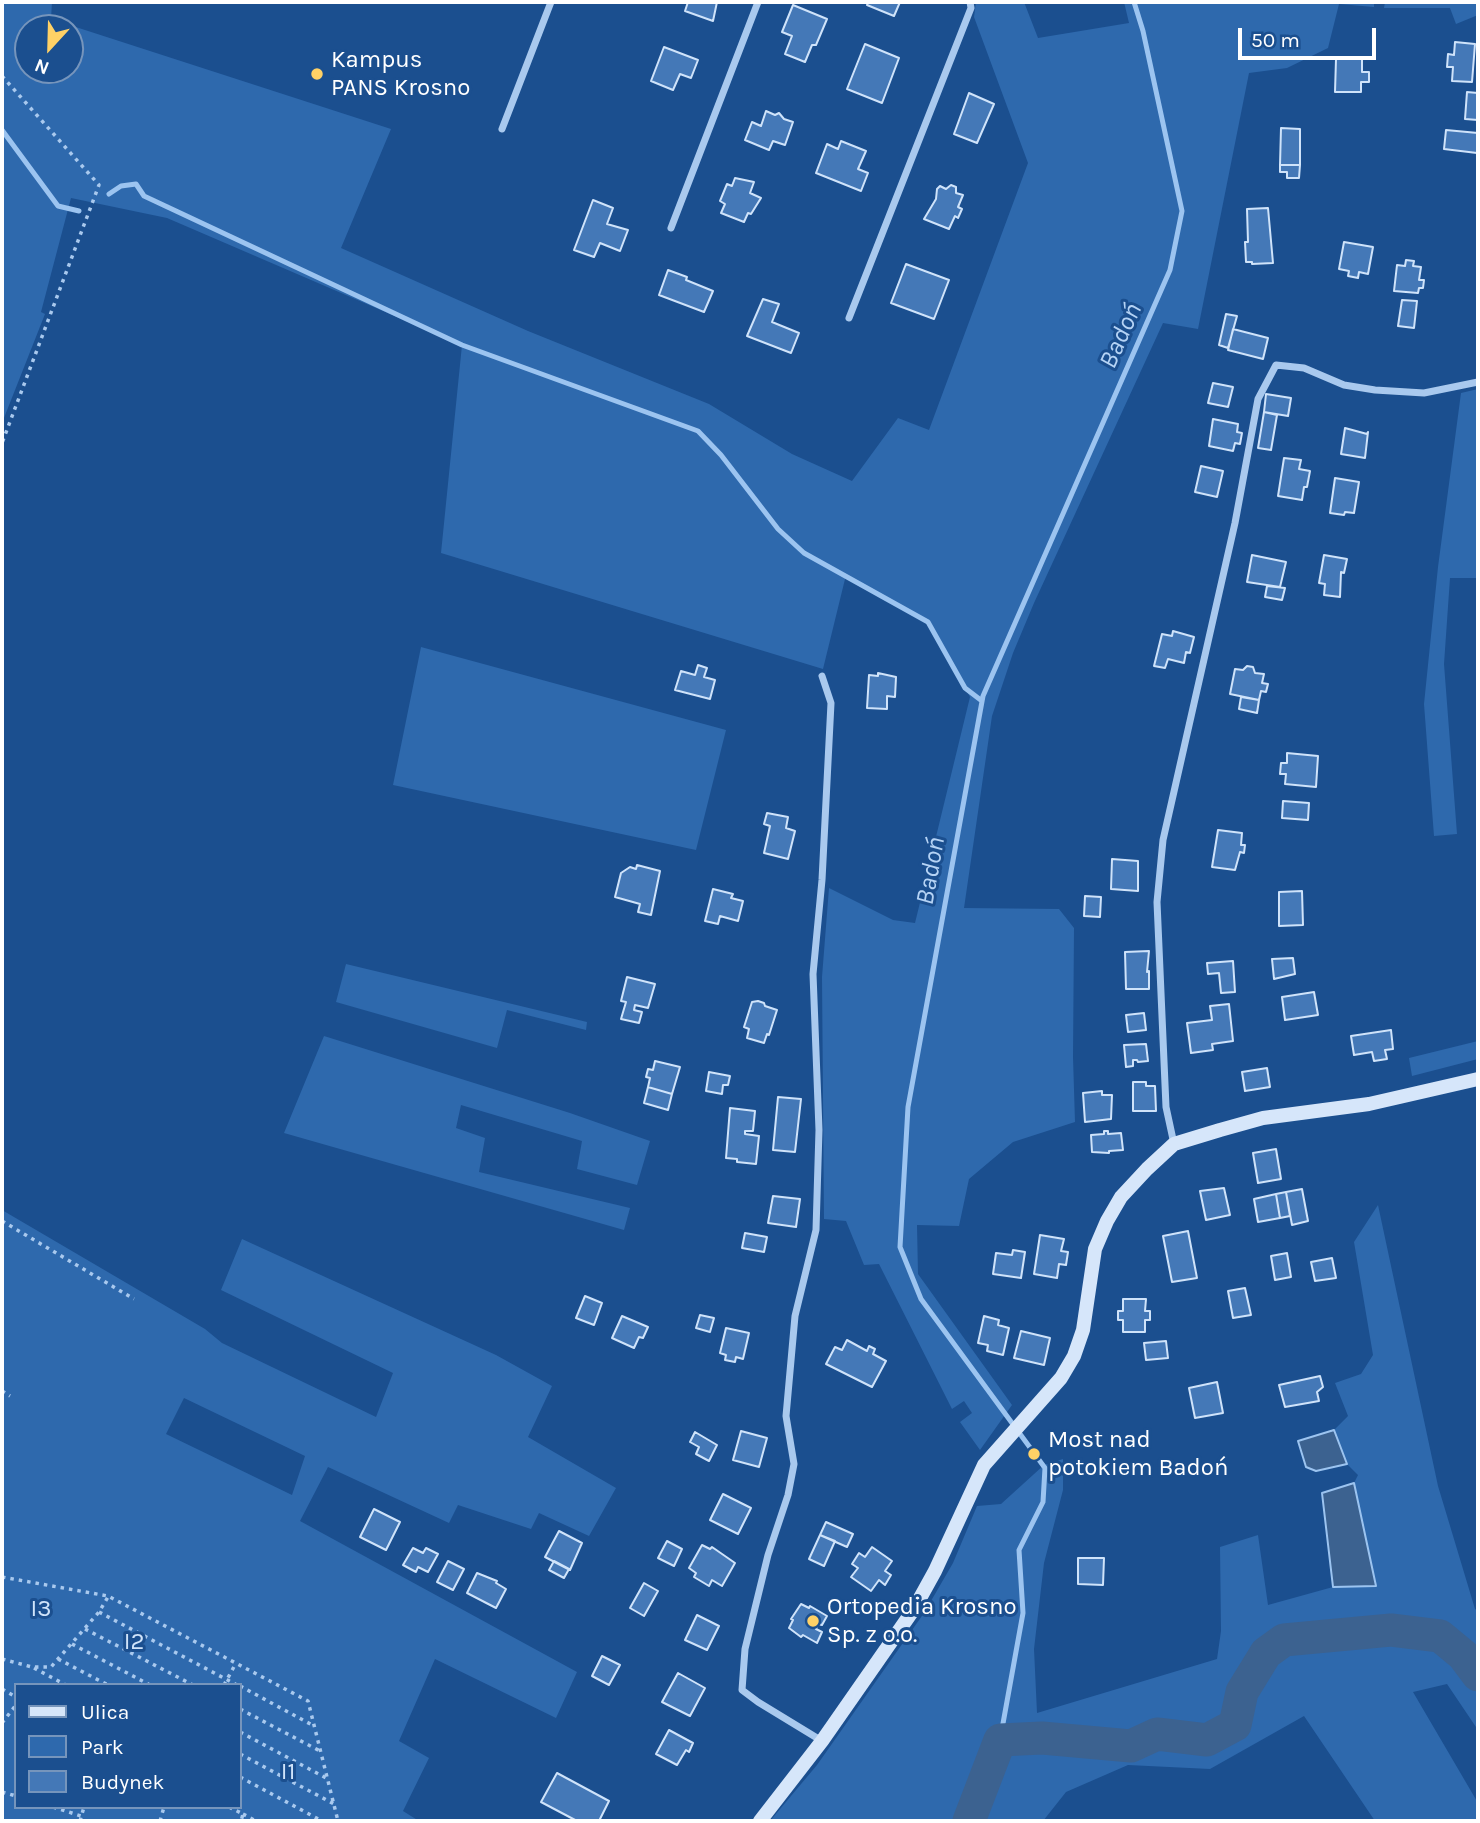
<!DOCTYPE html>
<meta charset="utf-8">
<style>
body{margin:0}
#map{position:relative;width:1480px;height:1823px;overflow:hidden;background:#1b4f8f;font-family:Karla,sans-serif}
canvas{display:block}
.frame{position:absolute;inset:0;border:4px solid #fff;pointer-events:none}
.legend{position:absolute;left:14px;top:1683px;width:228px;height:126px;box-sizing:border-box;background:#1b4f8f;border:2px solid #7695bc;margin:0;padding:9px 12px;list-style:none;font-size:21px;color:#fff}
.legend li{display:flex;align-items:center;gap:14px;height:35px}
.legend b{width:35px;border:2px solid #7695bc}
.north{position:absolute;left:14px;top:14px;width:70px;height:70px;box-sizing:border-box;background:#1b4f8f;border:2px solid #7695bc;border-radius:50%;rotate:202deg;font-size:19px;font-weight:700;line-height:28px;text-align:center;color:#fff}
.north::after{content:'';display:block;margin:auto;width:24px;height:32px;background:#ffd166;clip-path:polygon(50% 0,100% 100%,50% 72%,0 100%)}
.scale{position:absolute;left:1238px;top:28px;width:138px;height:32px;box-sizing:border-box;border:4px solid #fff;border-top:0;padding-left:9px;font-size:21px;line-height:24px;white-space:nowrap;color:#fff;-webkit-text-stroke:5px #1b4f8f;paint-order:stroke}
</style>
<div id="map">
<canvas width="1480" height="1823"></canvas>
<div class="frame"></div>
<ul class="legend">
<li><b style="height:9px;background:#d6e6fa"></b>Ulica</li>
<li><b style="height:19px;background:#2e69ad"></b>Park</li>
<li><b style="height:19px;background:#4478b7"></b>Budynek</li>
</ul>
<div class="north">N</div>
<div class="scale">50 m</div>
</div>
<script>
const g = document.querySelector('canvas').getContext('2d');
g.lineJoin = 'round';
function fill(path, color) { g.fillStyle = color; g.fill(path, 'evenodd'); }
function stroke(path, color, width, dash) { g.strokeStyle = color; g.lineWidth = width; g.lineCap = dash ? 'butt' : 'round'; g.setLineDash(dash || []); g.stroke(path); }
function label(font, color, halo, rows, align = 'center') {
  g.font = font + ' Karla,sans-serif'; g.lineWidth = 6; g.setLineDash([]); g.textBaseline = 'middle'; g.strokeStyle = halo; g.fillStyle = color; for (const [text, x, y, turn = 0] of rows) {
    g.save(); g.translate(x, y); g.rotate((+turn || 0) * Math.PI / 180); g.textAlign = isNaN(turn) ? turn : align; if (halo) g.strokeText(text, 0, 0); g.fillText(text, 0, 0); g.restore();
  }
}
const green = new Path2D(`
 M2,2h50l-1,17 340,110 -50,119 187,83 181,73 83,50 60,27 46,-63 31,12 99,-267 -54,-146 2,-15h48l14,36 91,-15 -5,-21h250v5l-35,-3 -11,44 -41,20 -38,5 -51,256 -35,-6 -129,280 -21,50 -21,63 -28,192 95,1 15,19 -1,129 2,65 -62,20 -44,37 -10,47 -42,-1 1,49 94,131 -32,45 -20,-28 12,-9 -8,-12 -12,8 -73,-145 -15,1 -18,-44 -22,-2 -2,-242 7,-89 64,32 22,3 55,-226 -42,-75 -82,-47 -23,94 -382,-116 21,-208 -295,-127 -96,-20 -30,114 4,2 -43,109zM28,28h42v42h-42z
 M1385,2h93v13l-22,9 -6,-16h-66z
 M1478,389v189h-28l-6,86 13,170 -23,2 -10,-132 14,-137 23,-174z
 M421,647l305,83 -30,120 -303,-65z
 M346,964l241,58 -1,8 -79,-20 -10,38 -161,-46z
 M324,1036l246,77 80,28 -13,44 -60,-16 5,-28 -121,-36 -5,23 29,10 -6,34 151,36 -6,22 -340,-97z
 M1478,1041v18l-66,17 -3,-18z
 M1378,1205l60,281 37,123 3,2v119l-31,-46 -34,8 65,111v18h-103l-71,-105 -94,53 -82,-4 -62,27 -23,29h-273l47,-56 107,-152 29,-50 24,-57 24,-2 43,-39 19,-6v31l-19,73 -10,86 3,64 180,-54 4,-28 -1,-84 38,-12 10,70 65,-18 43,-1 -22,-103 4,-8 -11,-11 -13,-34 14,-14 -13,-33 26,-9 12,-19 -19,-113z
 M2,1210l203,119 17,14 154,74 17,-44 -172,-83 21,-51 254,116 56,31 -24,51 88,51 -27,48 -50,-23 -8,16 -73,-24 -9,18 -121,-56 -28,54 277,151 -21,46 -121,-59 -36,82 30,17 -26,53 16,10h-417zM184,1398l121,58 -13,39 -126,-61zM16,1685h224v122h-224z`);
const water = new Path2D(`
 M1334,1430l13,34 -31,7 -10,-4 -8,-26z
 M1354,1483l22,103 -43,1 -11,-94z`);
const stream = new Path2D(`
 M2,130l56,76 21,5
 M109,194l12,-8 15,-2 8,12 318,149 236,86 23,24 57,74 26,24 124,69 37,66 17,13
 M1000,1740l23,-127 -4,-63 24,-48 2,-34 -124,-169 -21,-52 8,-140 75,-411 187,-426 12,-59 -39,-180 -9,-29`);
const river = new Path2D(`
 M969,1821l31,-81 42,-2 89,8 26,-12 50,6 28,-15 7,-33 24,-39 18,-13 107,-10 49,6 23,19 15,20`);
const building = new Path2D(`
 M688,2h29l-4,19 -28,-10z
 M868,2h32l-6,14 -27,-11z
 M793,5l34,14 -11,26h-4l-7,17 -20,-8 7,-18 -10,-4z
 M1455,42l20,2 -3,38 -20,-1 1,-14h-6l1,-13 6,1z
 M865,44l34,14 -17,45 -35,-14z
 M664,47l34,13 -7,18 -11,-4 -7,16 -22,-9z
 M1336,59h26v13h7v10h-8v10h-26z
 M1467,92l11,1v27l-13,-1z
 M969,93l25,11 -17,39 -23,-9z
 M766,111l9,4 4,-2 5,6 9,3 -8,23 -12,-4 -4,9 -24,-10 7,-18 9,4z
 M1281,128l19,1v36h-20z
 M1446,130l32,3 -1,20 -33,-4z
 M841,141l25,10 -8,18 10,4 -7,18 -45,-18 11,-29 11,5z
 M1280,165h20l-1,13h-12v-6h-7z
 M735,178l19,4 -4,11 11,5 -10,16 -3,-1 -4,9 -23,-9 4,-9 -5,-3 7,-17 5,2z
 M951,185l5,2v6l7,2 -5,12 4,2 -4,9 -3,-2 -6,13 -25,-10 12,-20 1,-10 3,-3 6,3z
 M593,200l20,8 -6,16 21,6 -8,21 -20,-8 -6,14 -20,-7z
 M1268,208l5,55 -21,1v-2h-6l-1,-20h3l-1,-33z
 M1344,242l29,5 -5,27 -9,-2 -1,6 -10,-2 1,-5 -10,-2z
 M1406,260l8,1 -1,5 8,1 -2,13h5l-1,8h-4l-1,5 -24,-2 3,-26 8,1z
 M906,264l43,16 -15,39 -43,-16z
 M668,270l19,7 -1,3 27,11 -9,21 -45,-17z
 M763,299l16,5 -7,18 27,11 -8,20 -44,-17z
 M1402,300l15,1 -3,27 -16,-2z
 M1226,314l11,2 -9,32 -9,-3z
 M1233,329l35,9 -5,21 -35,-9z
 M1213,383l20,4 -5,20 -20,-4z
 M1266,394l25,4 -3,18 -24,-4z
 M1264,412l13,3 -6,35 -13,-2z
 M1213,419l25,5 -1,8 5,1 -2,11 -5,-1 -2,8 -24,-5z
 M1345,428l22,6 1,-2 -3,26 -24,-4z
 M1284,458l17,2 -2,9 11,2 -3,16h-3l-2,13 -24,-4z
 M1201,466l22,5 -6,26 -22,-5z
 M1335,478l24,4 -5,31 -9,-1 -1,3 -14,-2z
 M1252,555l34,7 -6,25 -33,-5z
 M1324,555l23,4 -3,14 -3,-1 -1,25 -16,-2 1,-11 -6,-1z
 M1267,586l18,2 -3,12 -17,-3z
 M1173,631l21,6 -4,16 -4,-1 -2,11 -16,-4 -3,9 -11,-2 8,-32 10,2z
 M698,665l9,3 -3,9 11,3 -5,19 -35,-9 6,-19 14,4z
 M1247,666l6,1 2,6 9,1 -2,9 6,1 -2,8 -5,-1 -2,9 -29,-6 5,-25 8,1z
 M878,673l18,4 -1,20 -8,-1v13l-20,-1 2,-33 9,1z
 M1241,697l18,3 -2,13 -18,-4z
 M1287,753l31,3 -2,31 -31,-3 1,-10h-6l1,-11h6z
 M1283,801l26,2 -1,17 -26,-2z
 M767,813l21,4 -2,11 9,3 -7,28 -24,-6 6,-27 -6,-2z
 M1218,830l24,3 -1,12h4l-1,8 -4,-1 -5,18 -23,-3z
 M1112,859l26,2v30l-27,-2z
 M637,865l23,6 -9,44 -13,-3 2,-8 -25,-7 6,-24 9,-6 6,2z
 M713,889l20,5 -2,4 12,3 -5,20 -18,-5 -2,8 -13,-3z
 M1302,891l1,34 -24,1v-34z
 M1085,896l16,1 -1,20 -16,-1z
 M1149,951l-2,21 2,-1v18h-23l-1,-37z
 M1293,958l2,16 -21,5 -2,-20z
 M1233,961l2,31 -14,1 -2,-20 -11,1 -1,-11z
 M627,977l28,7 -7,24 -13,-3 -1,5 8,2 -3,11 -18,-4 5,-17 -5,-1z
 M1314,992l4,23 -33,5 -3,-23z
 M758,1001l6,2 1,3 12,4 -8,25 -2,-1 -3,9 -17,-5 2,-9 -5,-2 8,-25z
 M1229,1004l4,37 -21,3 1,6 -22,3 -4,-30 25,-3 -2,-14z
 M1144,1013l2,17 -18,2 -2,-17z
 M1391,1030l2,19 -8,1 2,9 -13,2 -2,-9 -18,3 -3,-19z
 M1146,1044l2,17 -10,1 -1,-2h-4v6l-7,1 -2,-22z
 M655,1061l25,6 -8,27 -24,-7 2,-9 -4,-1 2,-8 5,1z
 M1267,1068l3,19 -25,4 -3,-19z
 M709,1072l21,4 -2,9h-5l-1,9 -16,-3z
 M1133,1082h13v4h9l1,25h-23z
 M648,1087l24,7 -4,16 -24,-7z
 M1102,1091v4h10l-1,24 -26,3 -2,-29z
 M778,1097l23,2 -6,53 -22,-2z
 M730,1108l25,3 -2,20h-8v3l14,2 -3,28 -19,-2v-3l-11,-1z
 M1104,1131h4v3l13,-1 2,17 -14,1v2l-17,-1 -1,-17 13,-1z
 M1276,1149l5,30 -23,4 -5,-30z
 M1224,1188l6,27 -24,5 -6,-29z
 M1302,1189l6,32 -16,4 -6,-33z
 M1286,1192l4,24 -10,2 -4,-24z
 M1276,1194l4,24 -22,4 -4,-23z
 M773,1196l27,3 -4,28 -28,-4z
 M1188,1231l9,47 -25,4 -9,-46z
 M745,1233l22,4 -3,15 -22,-4z
 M1040,1235l24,4 -3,12 7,1 -2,13 -7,-1 -2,14 -23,-4z
 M1013,1250l12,2 -4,26 -28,-4 3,-21 16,2z
 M1287,1253l4,24 -16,3 -4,-24z
 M1332,1258l4,20 -21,3 -4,-19z
 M1245,1288l6,27 -18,3 -5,-27z
 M585,1296l17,7 -8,22 -18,-7z
 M1123,1299h23l-1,12h5v9h-5v12h-22v-12h-5v-9h5z
 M700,1315l14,3 -4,14 -14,-4z
 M622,1316l26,11 -5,11 -4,-1 -5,11 -22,-10z
 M984,1316l15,4 -1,5 11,3 -6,27 -16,-4 1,-6 -10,-2z
 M726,1328l23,5 -6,26 -7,-2 -1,5 -10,-2 1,-5 -6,-2z
 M1021,1331l29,7 -6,27 -30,-7z
 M847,1340l20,11 2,-5 6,3 -2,5 13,7 -14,26 -46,-23 9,-17 7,3z
 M1166,1341l2,17 -22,2 -2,-17z
 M1320,1376l3,11 -6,5 2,9 -34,6 -6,-22z
 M1217,1382l6,31 -28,5 -6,-30z
 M741,1431l26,7 -8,29 -26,-7z
 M695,1432l22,13 -8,16 -13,-7 3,-7 -9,-5z
 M723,1494l28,14 -13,26 -28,-14z
 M374,1509l26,13 -14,28 -26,-13z
 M826,1522l27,12 -6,13 -27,-12z
 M559,1531l23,12 -12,27 -25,-13z
 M820,1535l15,6 -11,25 -15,-7z
 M667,1541l15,8 -8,17 -16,-8z
 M702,1545l8,4 2,-2 23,16 -13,23 -10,-6 -3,6 -15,-9 2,-4 -7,-5z
 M872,1547l20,14 -7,10 6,4 -6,10 -6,-5 -8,11 -20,-14 7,-9 -6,-4 7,-11 6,4z
 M413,1548l10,5 3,-5 12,6 -10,18 -10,-5 -2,5 -13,-7z
 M1078,1558h26l-1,27 -25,-1z
 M448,1561l16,8 -11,21 -16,-8z
 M554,1561l15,8 -5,9 -15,-8z
 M477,1573l20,8 -1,2 10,6 -10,19 -29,-15z
 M644,1583l14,8 -14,25 -14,-8z
 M801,1604l8,4 1,-2 17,10 -5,9 -4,-1 -2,5 6,3 -5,11 -14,-8 -2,2 -12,-9 4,-8 -2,-1z
 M697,1615l22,11 -12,24 -22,-10z
 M602,1656l18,9 -11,20 -17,-9z
 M678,1673l27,15 -15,28 -28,-14z
 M669,1730l24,13 -4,9 -3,-2 -9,15 -21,-11z
 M557,1773l52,28 -10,20h-22l-36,-19z`);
const path = new Path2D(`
 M2,76l97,109 -97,258
 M2,1221l132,78
 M2,1391l8,5
 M2,1577l106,19 200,105 30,120
 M99,1612l138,73
 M85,1629l108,56
 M72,1644l78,41
 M2,1659l30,8h19l48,-55 9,-15
 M58,1659l50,26
 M34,1668l32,17
 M224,1685l12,-22
 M240,1686l74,40
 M2,1689l14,8
 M240,1709l80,42
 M2,1723l14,-18
 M240,1732l88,47
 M240,1754l94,50
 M240,1777l82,44
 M2,1792l14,4
 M53,1807l28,9
 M229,1807l14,7 -2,7
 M243,1814l13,7
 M80,1821l4,-14
 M160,1821l4,-14`);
const street = new Path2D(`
 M502,129l49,-127
 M671,228l87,-226
 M849,318l122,-310 -1,-6
 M822,676l9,27 -9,177 -9,94 6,156 -3,100 -21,86 -9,100 8,48 -6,31 -20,60 -23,94 -3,41 16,12 64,39
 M1174,1144l-8,-37 -9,-205 6,-62 72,-317 23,-124 18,-34 28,3 40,17 31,5 49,3 54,-11`);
const secondary = new Path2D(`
 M760,1821l62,-80 92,-132 21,-38 49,-106 77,-87 13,-22 9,-26 12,-81 12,-28 14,-24 26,-28 27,-25 46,-14 43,-12 106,-14 109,-25`);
const markers = [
 [317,74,7,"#ffd166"],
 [1034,1454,7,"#ffd166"],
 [813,1621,7,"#ffd166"]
];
const poiNames = [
 ["Kampus",331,60],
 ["PANS Krosno",331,88],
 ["Most nad",1048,1440],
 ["potokiem Badoń",1048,1468],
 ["Ortopedia Krosno",827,1607],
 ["Sp. z o.o.",827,1635]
];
const parkNames = [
 ["I3",41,1609],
 ["I2",134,1642],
 ["I1",288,1772]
];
const waterNames = [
 ["Badoń",1121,336,-66],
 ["Badoń",931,871,-80]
];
fill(green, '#2e69ad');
fill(water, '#3c6290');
stroke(water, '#9cc4f0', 2);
stroke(stream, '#9cc4f0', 5);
stroke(river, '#3c6290', 33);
fill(building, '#4478b7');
stroke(building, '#cfe3fa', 2);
stroke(path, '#a9c9ee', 3.5, [3.5, 5]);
stroke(street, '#a9c9ee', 7);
stroke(secondary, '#d6e6fa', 14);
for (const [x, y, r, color] of markers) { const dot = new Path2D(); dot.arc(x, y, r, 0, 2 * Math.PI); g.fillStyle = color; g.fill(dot); stroke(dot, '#1b4f8f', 2.5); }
label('24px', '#fff', '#1b4f8f', poiNames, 'left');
label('24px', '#cfe3fa', '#1b4f8f', parkNames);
label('italic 26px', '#b5d3f5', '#1b4f8f', waterNames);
</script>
